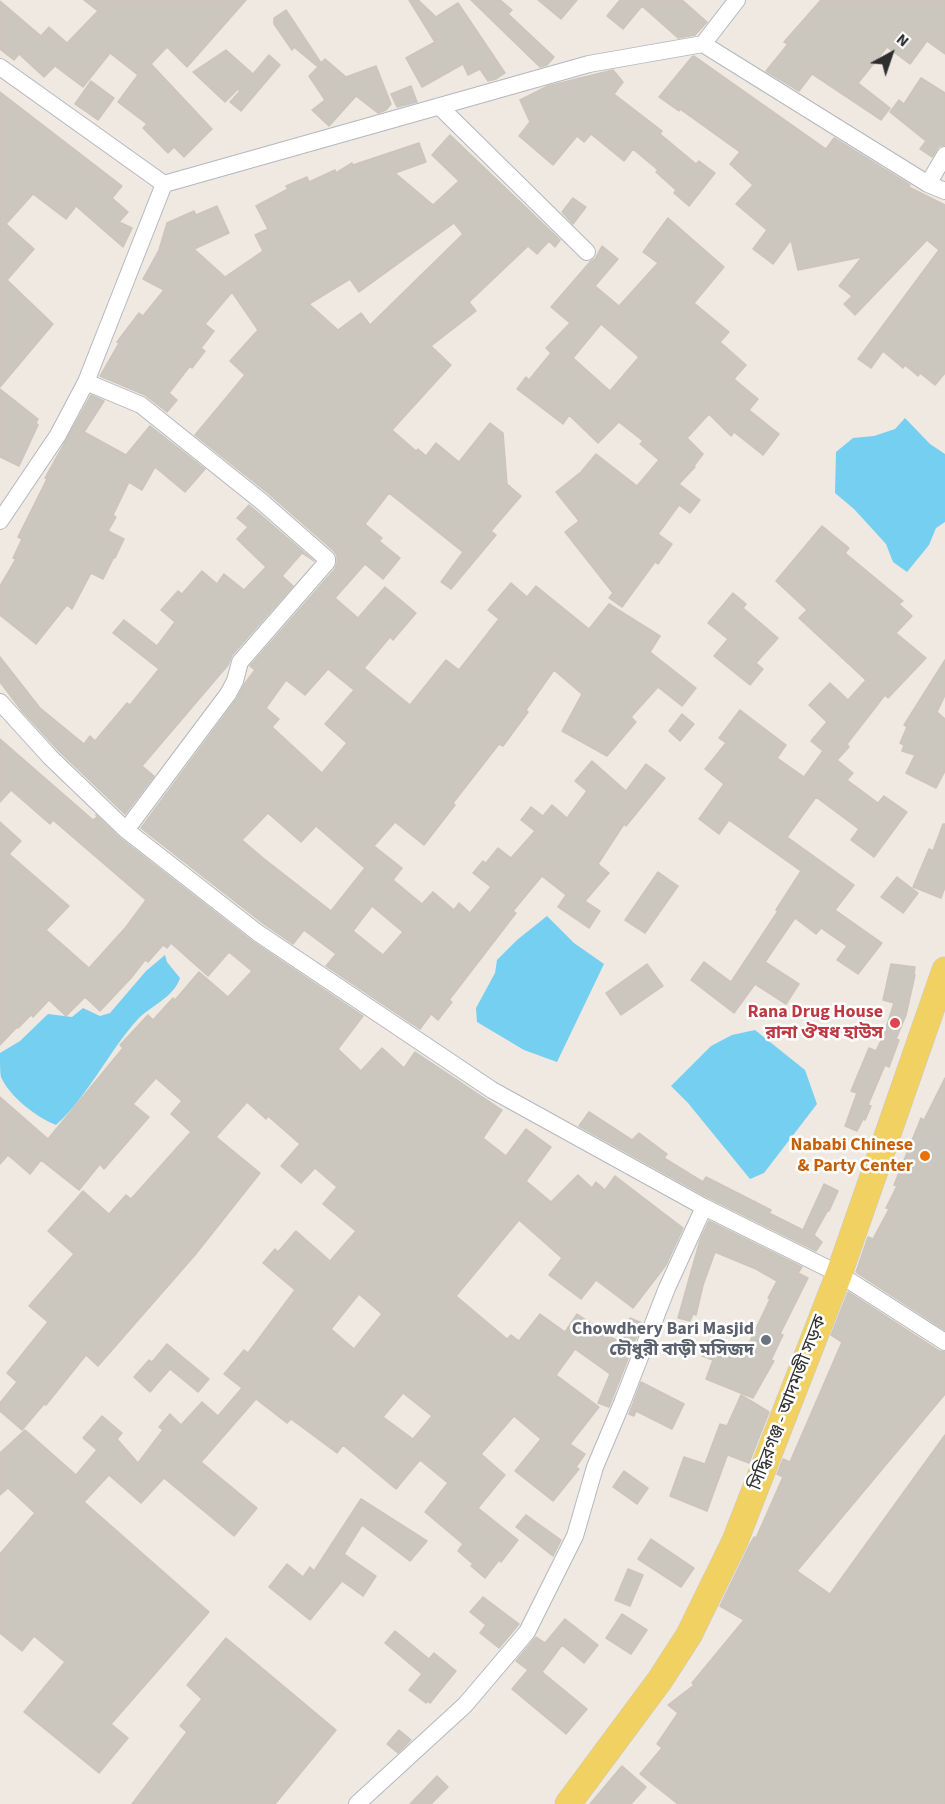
<!DOCTYPE html>
<meta charset="utf-8">
<style>
body{margin:0}
#map{position:relative;width:945px;height:1804px;overflow:hidden;background:#efe9e1;font-family:"Source Sans 3",sans-serif}
canvas{display:block}
.north{position:absolute;left:861px;top:24px;width:60px;height:60px;-webkit-text-stroke:4px #fff;paint-order:stroke;rotate:40deg;font-size:16px;font-weight:700;line-height:24px;text-align:center;color:#2e2e2e}
.north::after{content:'';display:block;margin:auto;width:21px;height:27px;background:#2e2e2e;clip-path:polygon(50% 0,100% 100%,50% 72%,0 100%)}
</style>
<div id="map">
<canvas width="945" height="1804"></canvas>
<div class="north">N</div>
</div>
<script>
const g = document.querySelector('canvas').getContext('2d');
g.lineJoin = 'round';
function fill(path, color) { g.fillStyle = color; g.fill(path, 'evenodd'); }
function stroke(path, color, width, dash) { g.strokeStyle = color; g.lineWidth = width; g.lineCap = dash ? 'butt' : 'round'; g.setLineDash(dash || []); g.stroke(path); }
function label(font, color, halo, rows, align = 'center') {
  g.font = font + ' "Source Sans 3","Noto Sans Bengali",sans-serif'; g.lineWidth = 5; g.setLineDash([]); g.textBaseline = 'middle'; g.strokeStyle = halo; g.fillStyle = color; for (const [text, x, y, turn = 0] of rows) {
    g.save(); g.translate(x, y); g.rotate((+turn || 0) * Math.PI / 180); g.textAlign = isNaN(turn) ? turn : align; if (halo) g.strokeText(text, 0, 0); g.fillText(text, 0, 0); g.restore();
  }
}
const water = new Path2D(`
 M905,418l25,26 15,10v68l-9,6 -7,17 -22,27 -14,-10 -7,-18 -32,-35 -19,-16 1,-41 17,-14 21,-2 21,-7z
 M547,916l27,27 30,21 -47,98 -33,-12 -47,-28 -1,-14 19,-35 2,-13 20,-20z
 M165,955l2,7 13,16c-6,19 -29,28 -42,41 -30,33 -49,76 -82,106 -20,-8 -46,-28 -55,-48 -1,-6 -1,-17 -1,-24l20,-12 28,-27 24,3 11,-9 17,8 10,-3 36,-42z
 M755,1030l50,40 12,34 -53,69 -14,6 -62,-76 -17,-17 40,-40 21,-11z`);
const building = new Path2D(`
 M84,0h162l-59,67 -20,-20 -16,17 61,65 -28,28 -10,-10 -6,6 -25,-25 4,-4 -29,-22 20,-27 -28,-22 -27,34 -28,-21 -11,11 -25,-23 -5,6 -14,-11v-48l41,35 8,-9 18,16 31,-32z
 M409,0h9l18,17 22,-14 47,70 -9,6 -8,2 -8,-12 -12,6 -5,-11 -41,23 -16,-29 29,-16z
 M471,0h29l12,10 -4,4 46,43 -7,8 -7,2z
 M538,0h39l-16,19z
 M620,0h62l25,22 -12,13 -17,3 -36,-32 -19,23 -16,-13z
 M821,0h124v54l-18,-13 -17,23 -23,-17 -29,36 32,25 -9,12 -69,-46 -13,17 -33,-20 22,-27 -4,-2z
 M286,10l35,53 4,-4 21,18 30,-11 15,38 -5,6 -8,3 -22,-17 -27,30 -17,-16 13,-10 -16,-24 9,-9 -24,-20 -2,3 -18,-26v-6z
 M226,50l27,24 16,-19 11,10 -39,46 -11,-9 10,-11 -2,-2 -13,13 -32,-30z
 M694,56l132,93 8,-11 76,47 -1,2 36,18v168l-10,12 -15,-12 -2,3 -13,-11 -2,3 -20,-17 -12,17 -13,-9 81,-109 -12,-10 -72,75 -11,-11 8,-8 -13,-10 23,-29 -64,13 -7,-30 -18,24 -20,-15 14,-19 -31,-26 17,-19 -23,-21 10,-12 -60,-43 -1,2 -20,-14 33,-40z
 M613,70l10,12 -9,12 48,37 -2,3 36,30 3,-3 16,12 -26,33 -15,-13 2,-3 -20,-18 2,-2 -25,-21 -9,12 -33,-27 -7,8 -7,-6 -24,29 -34,-29 11,-14 -10,-22 28,-14z
 M921,78l24,15v52l-6,1 -7,11 -12,-8 6,-8 -36,-29 9,-12 5,4z
 M91,81l23,17 -16,22 -23,-16z
 M411,86l6,16 -20,5 -6,-13z
 M0,92l122,94 -10,12 16,14 -9,10 13,6 -9,19 -47,-41 -10,13 -33,-25 -27,30 28,25 -27,31 46,44 -53,63z
 M450,135l110,105 -5,7 -6,-6 -12,13 -9,-8 -59,56 7,9 -45,35 20,19 -59,65 24,21 2,-2 8,7 10,-13 23,19 31,-39 13,10 4,51 14,12 -30,35 5,4 -45,54 -10,-7 22,-30 -74,-59 -24,31 17,14 -3,3 21,17 -17,21 -18,-15 -30,34 23,20 27,-31 31,26 -23,27 -3,-3 -26,31 46,37 36,-45 13,10 40,-51 -11,-9 23,-27 16,14 9,-11 53,43 20,-25 51,32 -10,16 46,36 -14,18 -24,-19 -27,30 5,5 -29,34 -45,-25 20,-37 -28,-24 -28,40 2,2 -25,34 -4,-2 -46,59 2,2 -31,40 -29,-23 -21,24 28,22 -9,12 29,24 11,-12 21,18 5,-7 11,10 21,-26 -18,-14 10,-12 3,2 12,-15 13,10 24,-27 -14,-11 10,-13 12,9 9,-11 15,13 20,-27 -12,-10 17,-20 34,30 20,-27 19,14 -39,48 -2,-2 -26,40 11,9 -24,28 15,10 -11,17 -31,-21 8,-12 -24,-19 -29,35 3,2 -67,87 3,2 -14,18 -7,-6 -11,15 -94,-63 10,-12 -32,-24 -11,14 -29,-20 -123,-96 95,-128 9,-17 10,-13 -5,-4 85,-97 2,-6v-8l-3,-4 -66,-58 -73,-58 50,-60 -15,-14 28,-31 -26,-38 -27,32 9,7 -13,17 4,3 -13,17 -2,-2 -21,27 8,7 -10,12 -22,-17 -45,-19 19,-33 -2,-1 22,-29 4,3 21,-26 -21,-11 16,-29 8,-27 27,-12 2,4 21,-9 12,27 -35,16 31,28 38,-26 -8,-16 13,-6 -12,-23 32,-17 -2,-3 21,-9 2,5 26,-12 1,3 16,-10 1,2 66,-22 7,19 -31,11 38,32 26,-24 -27,-26zM454,223l9,11 -93,91 -9,-12 -23,17 -29,-26 41,-25 9,13zM328,669l26,21 -29,34 22,19 -25,30 -50,-46 7,-8 -13,-11 20,-28 19,15zM268,813l33,29 15,-16 49,42 -34,43 -68,-53 -21,-18zM372,906l31,26 -20,23 -30,-24z
 M573,198l13,9 -13,17 -11,-12z
 M668,218l56,49 -30,36 35,29 -9,10 26,23 -12,14 24,20 -9,11 30,24 -16,21 -29,-23 -3,4 -22,-22 -22,24 16,16 -9,12 1,1 -16,17 21,16 -10,13 -11,-8 -21,29 14,10 -14,20 -3,-2 -33,45 -13,-9 4,-5 -48,-61 14,-11 -23,-29 25,-20 15,-18 41,32 22,-26 -19,-16 3,-3 -24,-19 -21,21 -29,-28 -6,9 -46,-35 9,-12 3,3 22,-27 -5,-5 24,-25 -19,-16 39,-45 5,-3 7,-13 16,13 -23,27 24,20 39,-43 -15,-11zM601,324l38,33 -29,34 -37,-33z
 M0,389l38,30 -2,4 2,2 -19,41 -19,-9z
 M91,395l13,6 -20,31 42,23 24,-29 55,43 -20,23 -30,-25 -13,23 -13,-8 -16,33 3,2 -8,14 16,8 -9,19 -1,-1 -11,22 -12,-6 -19,36 -5,-4 -31,39 -36,-29v-29l16,-27 -3,-1 9,-19 -4,-2 29,-58 -2,-1z
 M249,505l65,56 -12,-8 -20,23 11,10 -61,69 -4,10 -86,101 12,10 -29,38 -66,-63 -37,-40 -22,-29v-25l40,51 44,36 6,-8 5,5 32,-38 3,2 29,-36 -46,-36 11,-13 33,26 18,-24 -14,-12 17,-19 4,3 20,-23 15,13 7,-10 20,16 22,-23 -29,-28 11,-12 -11,-9z
 M822,526l27,22 -4,5 58,48 -4,3 13,12 -16,17 30,25 -38,40 -3,-3 -38,49 2,3 -12,13 16,13 -6,7 31,23 6,-7 23,16 -33,45 -23,-17 8,-11 -43,-32 -29,40 67,48 -19,25 47,33 -24,31 -21,-14 10,-14 -26,-18 -5,6 -21,-16 -30,44 34,22 -13,20 -31,-20 -21,29 -43,-33 13,-18 27,20 47,-71 -2,-1 25,-39 -72,-51 -10,14 -20,-15 25,-35 -19,-15 21,-26 -7,-5 21,-28 46,35 -9,13 27,19 19,-26 -12,-10 16,-19 -18,-17 21,-22 18,17 18,-20 -67,-62 8,-8 -31,-29z
 M733,593l13,11 -3,4 35,30 -22,25 7,6 -13,16 -36,-29 14,-17 -20,-16z
 M945,660v35l-8,17 8,7v52l-9,17 -30,-15 9,-18 -13,-4 2,-6 -4,-2 7,-16 -3,-2z
 M682,714l12,10 -14,17 -11,-10z
 M0,739l93,81 4,-3 -1,-2 24,23 132,103 111,75 -25,33 23,22 21,-23 22,20 11,-16 87,58 -19,28 23,18 20,-27 25,18 -25,34 25,21 27,-27 14,13 4,-6 9,8 10,-14 68,52 -17,37 -33,43 -37,-28 -15,19 -32,-24 13,-17 -43,-38 -63,76 51,43 4,-4 8,6 21,-27 25,18 12,-18 42,28 11,-24 12,5 -33,84 -11,-4 12,-29 -35,-25 -19,26 43,32 -29,37 15,10 -9,13 3,2 -26,32 -38,-30 26,-32 -27,-23 -33,38 24,21 -27,33 40,32 -17,22 -2,-2 -14,18 -14,-12 2,-2 -15,-13 5,-7 -38,-32 23,-29 -28,-23 -24,29 -53,-44 -6,8 -46,-34 -4,4 -31,-24 -55,63 56,46 -23,28 -70,-58 -23,25 -32,-28 -25,27 125,110 -98,112 17,14 -29,35 -75,-61 41,-50 -31,-26 -12,15 -22,-18v-79l35,-41 -27,-25 -8,7v-42l25,-23 51,45 21,-25 -14,-12 19,-22 20,17 -5,6 21,24 25,-33 -4,-3 11,-13 11,11 21,-23 16,14 24,-28 -18,-14 20,-24 4,3 47,-63 -32,-27 12,-14 3,3 18,-21 34,30 26,-30 -33,-27 14,-17 -22,-19 -14,15 -20,-17 19,-22 -32,-28 -2,3 -19,-17 -31,35 44,36 -65,82 -97,111 -12,-11 -40,50 -2,-1 -22,26 -22,-19v-8l17,-21 -10,-9 41,-51 -19,-16 45,-52 -26,-23 35,-40 26,23 17,-19 5,4 60,-67 -20,-18 11,-13 -26,-23 -23,26 16,13 -45,52 -4,-5 -21,26 -38,-30 -11,14 -22,-19 -8,9v-67l48,42 75,-91 -3,-3 28,-30 5,5 20,-22 2,2 24,-28 29,25 24,-26 -23,-19 -21,24 -37,-33 -4,5 -4,-3 -15,17 -3,-2 -14,18 -31,33 -15,-14 -19,19 -17,-16 -16,17 -2,-2 -13,13 -1,-1 -17,18v-223l21,19 -12,13 60,52 -23,24 43,38 37,-41 20,-27 -93,-80 -3,4 -39,-34 -11,12zM359,1294l23,20 -28,35 -23,-20zM403,1393l29,23 -19,23 -30,-22z
 M943,824h2v63l-4,11 -28,-11 16,-38 4,2z
 M658,872l20,14 -33,47 -20,-13z
 M897,877l21,16 -15,20 -22,-16z
 M647,964l16,22 -42,29 -15,-22z
 M891,964l24,3 -1,8h1l-9,40 -10,24 3,1 -10,27 -4,-2 -17,40 3,1 -6,14 -2,-1 -6,12 -12,-5 12,-33 -6,-2 18,-43 7,3 8,-17 10,-31 -11,-3z
 M945,1078v252l-89,-58 12,-35 5,2 16,-30 -3,-1 11,-22 -3,-1 27,-67 3,2z
 M589,1112l43,28 7,-7 28,21 -3,4 39,24 3,-5 65,33 -2,3 34,17 21,-46 14,7 -9,20 -1,-1 -14,25 8,7 -6,9 -107,-53 -130,-72z
 M709,1221l93,46 -4,6 10,5 -28,56 3,1 -12,25 3,1 -21,37 -47,-19 7,-19 -11,-4 6,-15 35,15 27,-57 -2,-1 9,-17 -21,-12 -41,-17 -12,33 -7,30 -3,-1 -3,7 -12,-3 22,-78z
 M848,1292l91,59 6,1v42l-148,177 33,23 115,-159v369h-267l-38,-30 22,-26 -5,-4 21,-31 -10,-8 26,-20 -2,-2 52,-63 -24,-14 29,-60 5,-9 2,1 27,-61 -6,-3 6,-15 7,3 52,-120 -11,-7z
 M167,1344l42,35 -11,13 -28,-23 -20,23 -16,-15 15,-17 3,2z
 M641,1382l43,22 -12,25 -36,-18 -2,5 -5,-2z
 M741,1395l28,17 -20,51 -21,-8 -1,1 -20,55 -37,-15 14,-39 21,7 15,-40 7,2z
 M624,1471l24,17 -11,16 -24,-17z
 M361,1499l66,42 -17,20 -48,-36 -18,29 32,22 -13,20 -21,-15 -32,39 -41,-33 18,-23 16,13 7,-10 4,4z
 M526,1515l35,25 -8,16 -37,-29z
 M651,1539l43,29 -13,19 -43,-28z
 M628,1569l15,6 -13,31 -15,-6z
 M483,1597l36,27 -20,24 -19,-15 6,-8 -16,-13z
 M622,1614l25,16 -16,24 -25,-16z
 M565,1619l33,26 -14,18 -22,-18 -20,27 45,37 -21,25 -54,-45 16,-19 -12,-9 20,-24 9,6z
 M395,1631l34,28 5,-6 22,18 -26,32 -2,-2 -2,2 -17,-13 13,-16 -37,-31z
 M226,1638l110,92 -61,74h-143l55,-72 -7,-6 22,-27 -15,-14z
 M399,1730l12,10 -13,13 -11,-9z
 M622,1766l24,21 -15,17h-41z
 M437,1776l11,11 -17,17h-21z`);
const minor = new Path2D(`
 M703,44l34,-44
 M0,67l164,117 -78,198 -28,53 -58,86
 M439,106l148,146
 M164,184l425,-120 114,-20 225,140 17,7
 M928,184l17,-29
 M86,382l55,23 120,96 66,58v3l-87,100 -5,19 -7,13 -102,136
 M0,702l51,56 75,72 132,103 234,157 212,117 135,67 106,68
 M357,1804l108,-99 62,-73 48,-96 20,-69 27,-64 45,-115 37,-81`);
const primary = new Path2D(`
 M568,1804l92,-124 29,-45 46,-94 104,-267 106,-304`);
const markers = [
 [895,1023,6,"#e0444e"],
 [925,1156,6,"#e8710a"],
 [766,1340,6,"#6b7280"]
];
const healthNames = [
 ["Rana Drug House",883,1013],
 ["রানা ঔষধ হাউস",883,1034]
];
const foodNames = [
 ["Nababi Chinese",913,1146],
 ["& Party Center",913,1167]
];
const worshipNames = [
 ["Chowdhery Bari Masjid",754,1330],
 ["চৌধুরী বাড়ী মসিজদ",754,1351]
];
const streetNames = [
 ["সিদ্ধিরগঞ্জ - আদমজী সড়ক",789,1403,-69]
];
fill(water, '#75cff0');
fill(building, '#cbc7bf');
stroke(building, '#cbc5ba', 1.5);
stroke(minor, '#b4b7c1', 18);
stroke(primary, '#c9c9c9', 27);
stroke(minor, '#fff', 16);
stroke(primary, '#f2d163', 26);
for (const [x, y, r, color] of markers) { const dot = new Path2D(); dot.arc(x, y, r, 0, 2 * Math.PI); g.fillStyle = color; g.fill(dot); stroke(dot, '#fff', 2); }
label('bold 18px', '#be3a42', '#fff', healthNames, 'right');
label('bold 18px', '#c56008', '#fff', foodNames, 'right');
label('bold 18px', '#5b616d', '#fff', worshipNames, 'right');
label('18px', '#2e2e2e', '#fff', streetNames);
</script>
